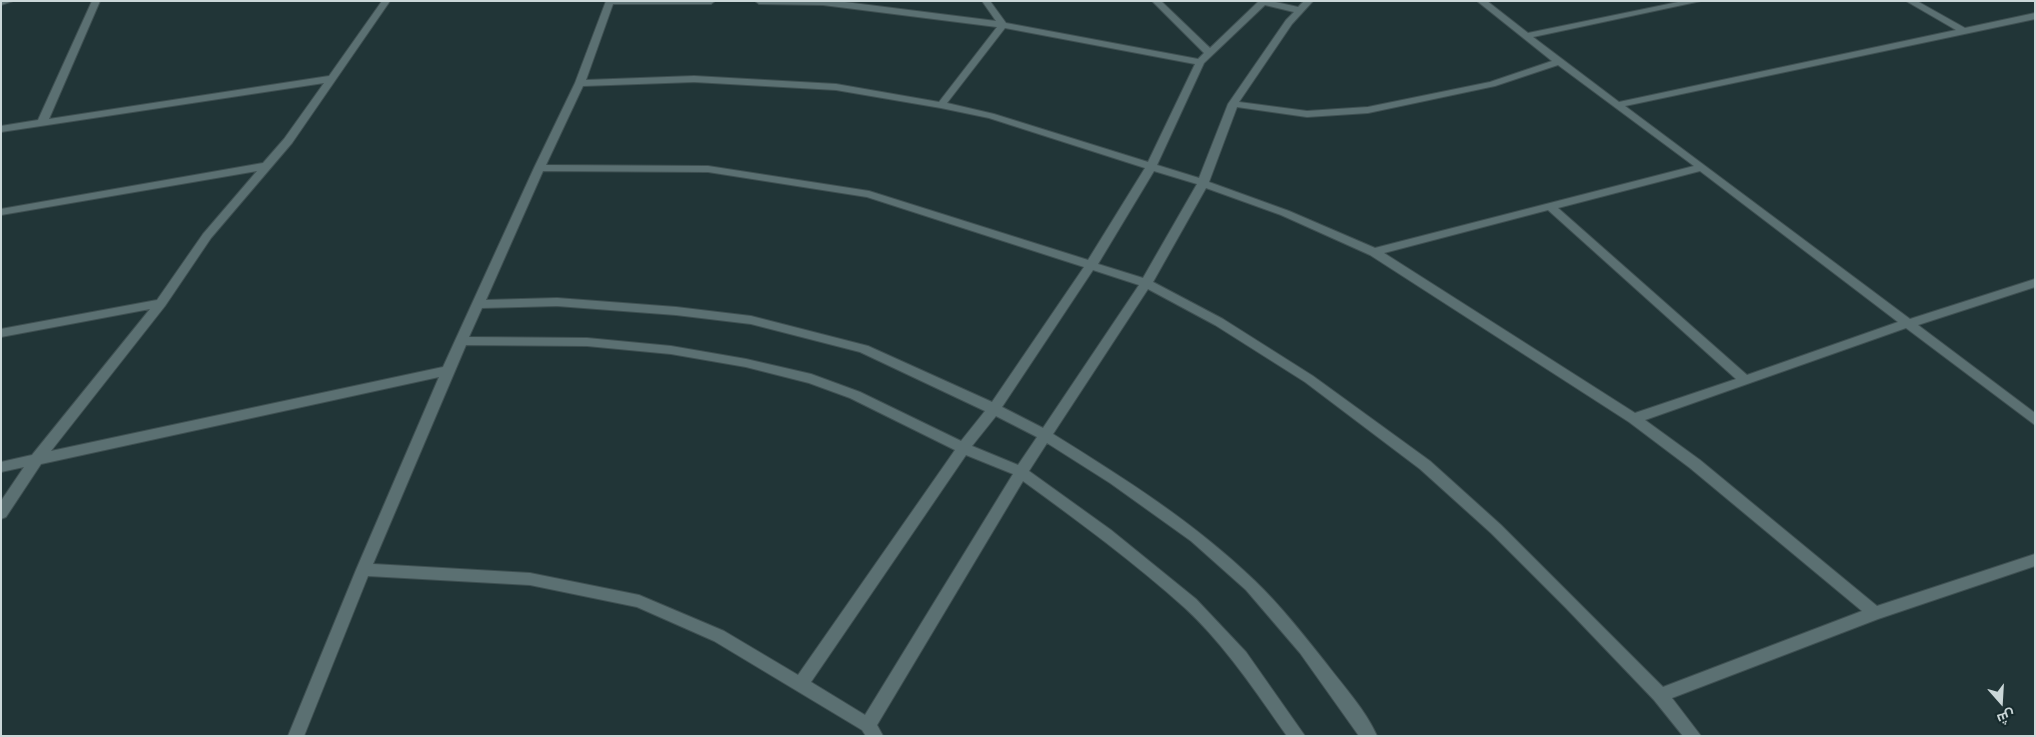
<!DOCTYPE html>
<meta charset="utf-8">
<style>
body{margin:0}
#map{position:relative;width:2036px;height:737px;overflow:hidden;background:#213537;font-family:"Sofia Sans Condensed",Cairo,sans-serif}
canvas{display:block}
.frame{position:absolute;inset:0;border:2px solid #cbd7d8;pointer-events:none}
.north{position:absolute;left:1976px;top:677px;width:50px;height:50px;-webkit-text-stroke:4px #172b2d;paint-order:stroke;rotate:161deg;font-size:14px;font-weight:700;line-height:20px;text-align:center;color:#cbd7d8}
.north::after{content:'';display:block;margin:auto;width:18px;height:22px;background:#cbd7d8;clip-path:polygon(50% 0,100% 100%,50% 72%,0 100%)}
</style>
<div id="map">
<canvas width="2036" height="737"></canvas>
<div class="frame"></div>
<div class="north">ش</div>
</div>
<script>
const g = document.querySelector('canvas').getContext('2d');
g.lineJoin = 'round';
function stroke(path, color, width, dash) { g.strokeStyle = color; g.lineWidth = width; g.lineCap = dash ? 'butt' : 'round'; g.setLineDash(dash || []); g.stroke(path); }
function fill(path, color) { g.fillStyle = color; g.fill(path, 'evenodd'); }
const minor = new Path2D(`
 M1,1h12l-12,4z
 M92,1h8l-51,118 280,-43 53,-75h8l-98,142 -81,95 -46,68 -114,145 392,-84 91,-199 41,-85 31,-82h109l-4,3h-98l-27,76 108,-4 142,8 103,18 58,-75 -174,-22 -64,-1 -4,-3h82l159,20 -14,-20h8l16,22 192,36 6,-6 -52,-52h9l49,47 49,-47h12l27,6 6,-6h9l-21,23 -53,78 68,9 61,-4 122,-25 62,-21 -75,-60h10l41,32 155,-32h18l-168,36 86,65 337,-72 -50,-29h11l48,27 70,-15v6l-410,87 285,213 125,-40v8l-117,38 117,88v12l-129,-97 -261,92 55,40 177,146 158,-52v12l-157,53 -206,79 29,38h-18l-29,-36 -88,-92 -75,-75 -71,-64 -115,-87 -90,-57 -67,-36 -95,145c71,44 142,89 202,147 27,26 51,57 74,86 17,22 37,44 48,69h-18l-59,-83 -54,-63 -55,-49 -81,-58 -63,-40 -18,28 82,59 85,69 50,53 59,84h-18c-31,-44 -62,-91 -102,-128 -51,-46 -107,-87 -162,-127l-146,244 6,11h-17l-4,-6 -148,-89 -77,-34 -107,-22 -162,-9 -64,160h-16l68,-166 83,-193 -398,87 -35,53 -5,2v-18l23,-34 -23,5v-10l31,-7 118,-146 -149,28v-8l156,-29 46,-66 54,-63 -256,44v-6l262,-46 21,-24 40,-56 -323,49v-6l37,-6zM1265,5l29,7 -8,8 -58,84 -29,74 -42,-13 47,-102zM1005,28l190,36 -47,98 -154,-48 -47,-11zM1558,65l136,101 -319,82 -86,-37 -80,-29 28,-75 70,10 61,-4 127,-27zM694,82l142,8 105,18 48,10 156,50 -57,92 -219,-69 -161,-25 -162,-1 37,-79zM543,171l165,1 159,25 217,70 -92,135 -124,-56 -117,-30 -75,-9 -119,-9 -71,2zM1154,171l43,13 -54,94 -45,-14zM1700,171l198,151 -151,53 -189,-167zM1206,188l75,27 89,40 259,167 61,46 172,143 -199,76 -162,-162 -71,-64 -117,-85 -90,-57 -70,-37zM1548,210l188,169 -101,34 -251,-160zM1093,270l46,15 -96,143 -41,-21zM557,306l119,9 75,9 109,28 125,59 -24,30 -101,-49 -49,-18 -65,-15 -75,-13 -84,-8 -118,-1 13,-29zM466,345l121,1 84,8 75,13 63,16 41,15 105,52 -157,225 -74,-44 -85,-36 -109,-22 -157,-9zM996,416l41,21 -19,28 -46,-19zM966,455l47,19 -148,241 -54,-33z`);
stroke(minor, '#3f5052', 2);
fill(minor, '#5b7072');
</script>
